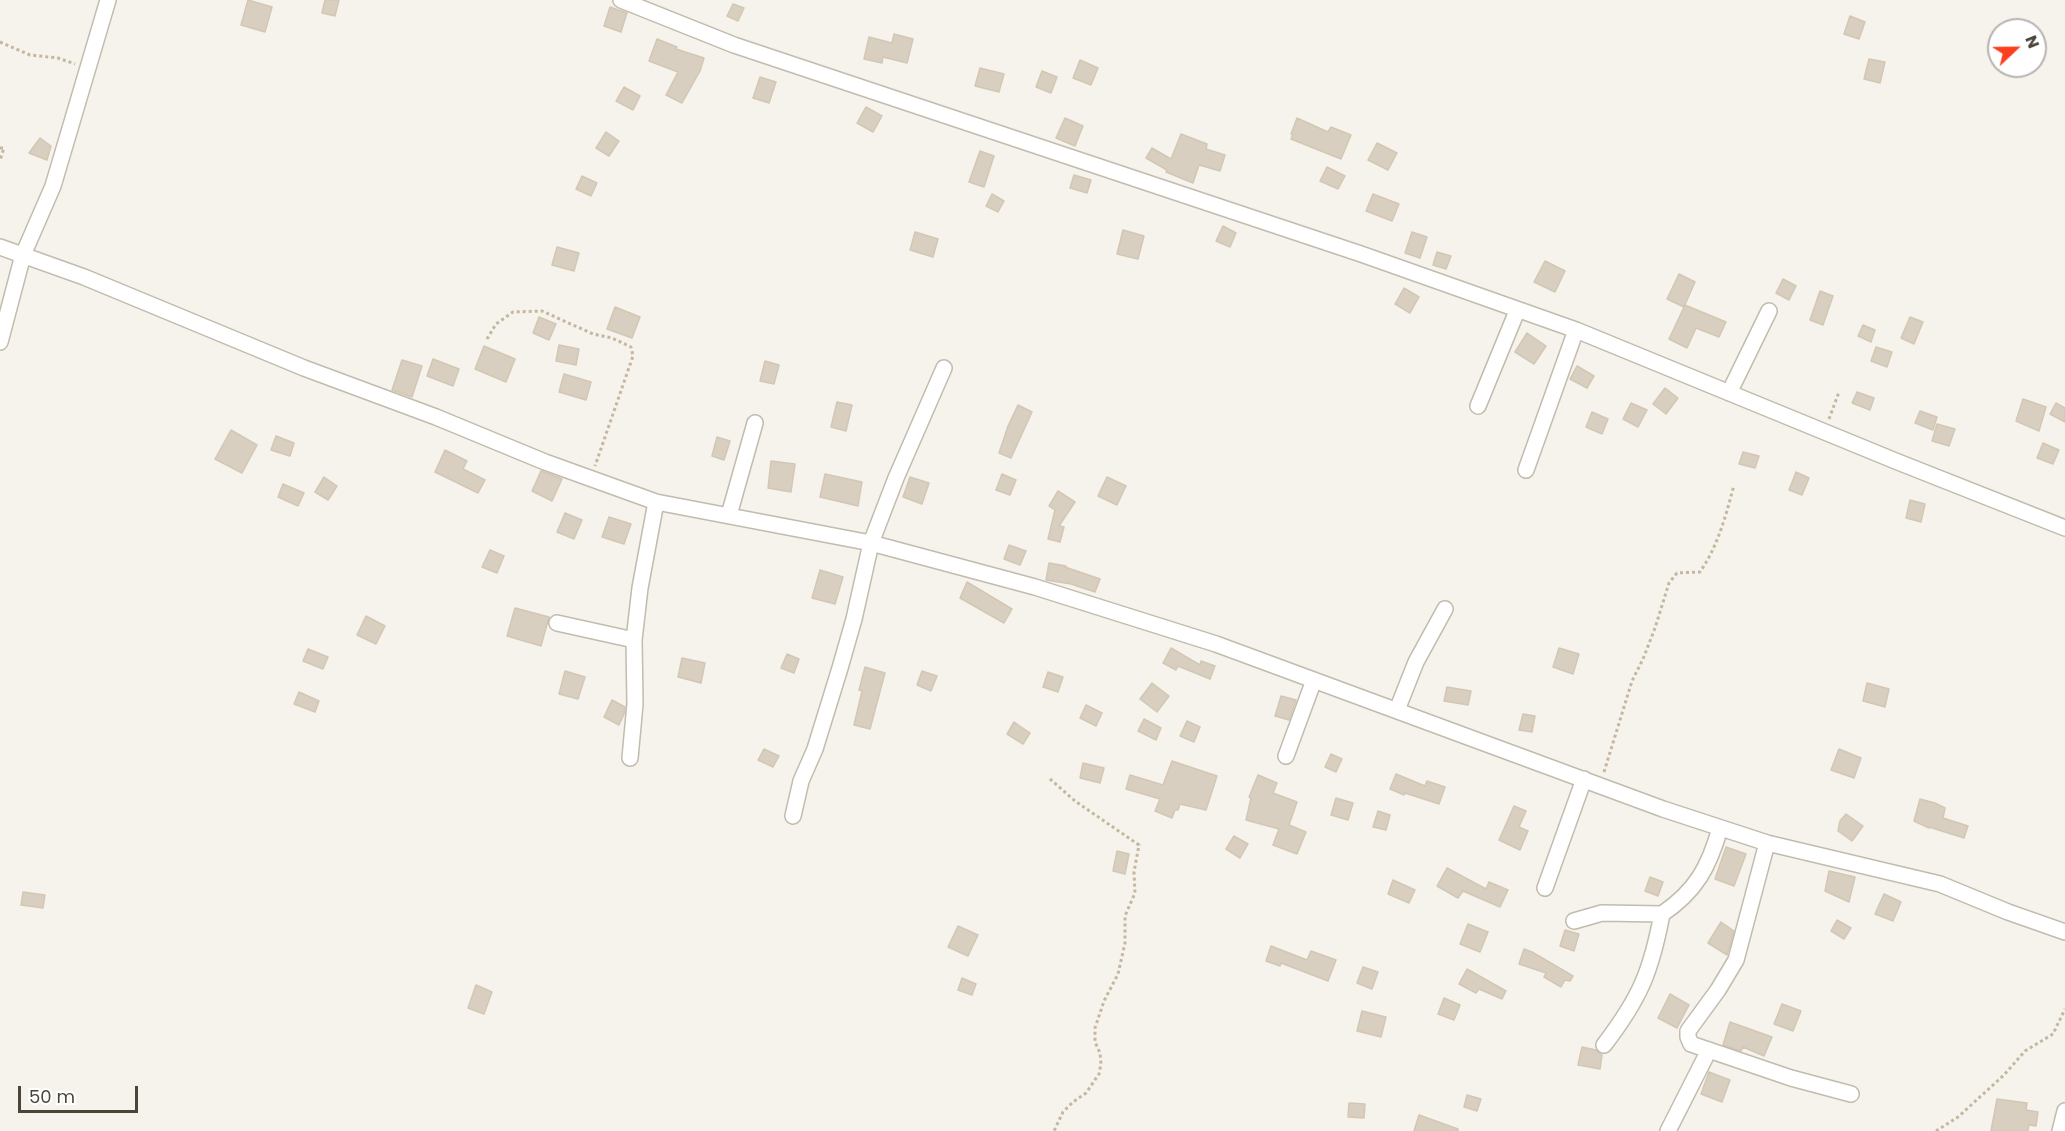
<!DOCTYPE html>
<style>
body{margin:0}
#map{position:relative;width:2065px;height:1131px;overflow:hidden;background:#f6f3ec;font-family:Poppins,sans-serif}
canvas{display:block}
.north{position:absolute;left:1987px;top:18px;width:60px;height:60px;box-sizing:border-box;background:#fff;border:2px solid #b7b4b0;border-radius:50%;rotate:68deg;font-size:16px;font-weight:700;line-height:24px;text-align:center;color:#4b4439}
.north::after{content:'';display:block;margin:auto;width:21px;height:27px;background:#fc3f1d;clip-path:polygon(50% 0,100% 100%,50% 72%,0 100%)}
.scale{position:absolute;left:18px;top:1086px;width:120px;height:27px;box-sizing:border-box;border:3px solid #4b4439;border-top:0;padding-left:8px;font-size:18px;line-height:21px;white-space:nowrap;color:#4b4439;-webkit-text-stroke:4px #fff;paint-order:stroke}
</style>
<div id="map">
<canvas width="2065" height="1131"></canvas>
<div class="north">N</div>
<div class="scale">50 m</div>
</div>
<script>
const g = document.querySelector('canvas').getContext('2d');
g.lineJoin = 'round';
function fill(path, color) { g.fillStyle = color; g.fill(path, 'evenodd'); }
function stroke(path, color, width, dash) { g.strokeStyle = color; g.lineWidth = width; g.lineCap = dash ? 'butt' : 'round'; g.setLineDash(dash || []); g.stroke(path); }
const building = new Path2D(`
 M248,0l24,7 -7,25 -24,-7z
 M325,0h14l-4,16 -13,-3z
 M733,4l11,4 -6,13 -11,-5z
 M610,7l17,6 -6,19 -17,-6z
 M1850,16l15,6 -6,17 -15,-5z
 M894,34l19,5 -6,24 -24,-6 -1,6 -18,-4 5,-22 23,6z
 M657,39l20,8 -1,2 28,9 -4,13 -18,32 -16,-8 12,-23 -29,-11z
 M1869,59l16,3 -5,21 -16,-4z
 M1080,60l18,8 -7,17 -18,-7z
 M980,68l24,6 -5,18 -24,-6z
 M1042,71l15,6 -6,16 -15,-6z
 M760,77l16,5 -7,21 -16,-5z
 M624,87l16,9 -7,14 -17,-9z
 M866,107l16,9 -9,16 -16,-9z
 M1065,118l18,8 -8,20 -19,-8z
 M1297,118l31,14 3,-5 20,8 -10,24 -50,-20 2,-5h-2z
 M606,132l13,9 -10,15 -13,-8z
 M1181,134l26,10 -1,5 19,6 -5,16 -21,-6 -6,18 -27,-11 1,-2 -21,-12 6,-10 19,11z
 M40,138l11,8 -4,14 -18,-7z
 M1377,143l20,10 -9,17 -20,-10z
 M980,151l14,5 -10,31 -15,-5z
 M1327,167l18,9 -7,13 -18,-8z
 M1074,175l17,5 -4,13 -17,-5z
 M582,176l15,7 -6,13 -15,-7z
 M992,194l12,7 -6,11 -12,-6z
 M1373,194l26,10 -7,17 -26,-10z
 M1223,226l13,7 -6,14 -14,-6z
 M1123,230l21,6 -6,23 -21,-5z
 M915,232l23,7 -5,18 -23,-7z
 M1412,232l15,5 -7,21 -15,-5z
 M557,247l22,6 -5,18 -22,-6z
 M1437,252l14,4 -5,13 -13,-4z
 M1545,261l20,10 -10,21 -21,-10z
 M1679,274l16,8 -11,25 -17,-8z
 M1783,279l13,7 -7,14 -13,-7z
 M1404,288l15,9 -9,16 -15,-9z
 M1820,291l13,5 -10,29 -13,-5z
 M1685,305l41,17 -7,15 -23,-9 -9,20 -18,-9z
 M615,307l25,10 -8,21 -25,-9z
 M539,317l17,7 -7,16 -16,-7z
 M1910,317l13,5 -9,22 -13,-6z
 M1863,325l12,5 -4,12 -13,-6z
 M1527,333l19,13 -12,18 -19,-12z
 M559,345l20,4 -3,16 -20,-4z
 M484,346l31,13 -9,23 -31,-13z
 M1876,347l16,5 -5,15 -16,-6z
 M433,359l26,10 -6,17 -26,-10z
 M402,360l20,6 -10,31 -20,-7z
 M765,361l14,4 -5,19 -14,-3z
 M1577,366l17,10 -7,12 -17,-9z
 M564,374l27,8 -5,18 -27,-8z
 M1665,388l13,10 -12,16 -13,-10z
 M1857,392l17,6 -4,12 -18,-7z
 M2023,399l23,8 -7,24 -23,-10z
 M837,402l15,3 -6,26 -15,-4z
 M1631,403l16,7 -9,17 -15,-8z
 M2056,403l9,5v14l-15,-8z
 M1018,405l14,7 -21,46 -12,-5 9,-27z
 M1920,411l17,6 -4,13 -18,-7z
 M1592,412l16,7 -6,15 -16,-7z
 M1937,424l18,5 -6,17 -17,-5z
 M231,430l26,15 -15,28 -27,-14z
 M276,436l18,7 -4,13 -19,-6z
 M717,437l13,4 -6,19 -12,-4z
 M2043,443l16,7 -6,14 -16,-6z
 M445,450l22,11 -4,8 22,11 -7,13 -43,-21z
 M1743,452l16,4 -4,12 -16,-4z
 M771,461l24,3 -4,28 -23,-4z
 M541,471l21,8 -10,22 -20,-10z
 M1796,472l13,6 -7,17 -13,-5z
 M825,474l37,8 -4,24 -38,-9z
 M1002,474l14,6 -6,15 -14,-5z
 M324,477l13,9 -9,14 -13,-8z
 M910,477l19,6 -7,21 -19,-7z
 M1107,477l19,9 -9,19 -19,-9z
 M283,484l21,9 -6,13 -20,-9z
 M1058,491l17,11 -16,24 5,1 -4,15 -12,-3 7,-29 -6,-4z
 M1910,500l15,4 -4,18 -15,-4z
 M565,513l17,7 -8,19 -17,-7z
 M609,517l22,7 -7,20 -22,-7z
 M1009,545l17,6 -6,14 -16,-6z
 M490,550l14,6 -7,17 -15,-6z
 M1049,563l17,3 -1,1 35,12 -5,13 -24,-8 -25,-4z
 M820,570l23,7 -8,27 -23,-6z
 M967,582l45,27 -8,14 -44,-25z
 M515,608l34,9 -8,29 -34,-10z
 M366,616l19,10 -9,18 -19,-9z
 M1171,648l29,17 1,-4 14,5 -5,13 -32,-13 -2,4 -13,-7z
 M1559,648l20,6 -6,20 -20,-7z
 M308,649l20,8 -5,12 -20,-8z
 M787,654l12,5 -5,14 -13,-5z
 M682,658l23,5 -4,20 -23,-6z
 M865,667l20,6 -15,56 -16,-4 8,-34 -3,-1z
 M565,671l20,6 -7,22 -19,-5z
 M922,671l15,5 -6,15 -14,-6z
 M1048,672l15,5 -5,15 -15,-5z
 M1152,683l17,13 -12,16 -17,-13z
 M1867,683l22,6 -4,18 -22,-6z
 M1447,687l24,4 -3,14 -24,-4z
 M299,692l20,9 -4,11 -21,-8z
 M1281,696l15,4 -7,20 -14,-4z
 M612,700l13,7 -1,7 -5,11 -15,-8z
 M1086,705l16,8 -6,13 -16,-8z
 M1523,714l12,2 -3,16 -13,-2z
 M1144,719l17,9 -5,12 -18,-9z
 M1187,721l13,6 -6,15 -14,-6z
 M1014,722l16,11 -7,11 -16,-10z
 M764,749l15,7 -6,11 -15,-7z
 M1839,749l22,9 -7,20 -23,-8z
 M1331,754l11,5 -6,13 -11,-5z
 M1172,761l45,15 -11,34 -26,-6 -2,6h-3l-3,8 -17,-7 5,-12 -34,-10 4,-14 33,10z
 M1083,763l21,5 -4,15 -20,-5z
 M1396,774l29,12 2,-5 18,6 -6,17 -34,-11 -1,2 -14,-6z
 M1258,775l19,8 -4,10 24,9 -8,23 17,7 -9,22 -24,-9 6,-16 -33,-9 5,-22 -2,-1z
 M1336,798l17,5 -5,17 -17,-5z
 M1920,799l15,4 10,5 -2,10 25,8 -4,12 -35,-11v1l-15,-7z
 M1514,806l12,5 -7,16 9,4 -8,19 -21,-10z
 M1378,811l12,4 -4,15 -13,-3z
 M1846,814l17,12 -11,15 -14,-10 2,-10z
 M1234,836l14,8 -8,14 -14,-9z
 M1726,847l20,7 -12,32 -19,-7z
 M1117,851l12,3 -4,20 -12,-3z
 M1447,868l39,21 3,-7 19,8 -8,17 -37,-16 -5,7 -21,-12z
 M1829,871l26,6 -6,25 -24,-11z
 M1650,877l13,5 -5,14 -13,-5z
 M1393,880l22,10 -6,13 -21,-9z
 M23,892l22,3 -2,13 -22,-3z
 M1884,894l17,8 -8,19 -18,-7z
 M1837,920l14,8 -7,11 -13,-8z
 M1721,922l13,9 -7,24 -19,-12z
 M1468,924l20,8 -8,20 -20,-8z
 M958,926l20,9 -10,21 -20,-9z
 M1565,930l14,4 -5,17 -14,-5z
 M1271,946l36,14 4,-9 25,9 -8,21 -47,-18 -1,3 -14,-5z
 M1524,949l8,3 41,24 -3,5 -5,-1 -4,7 -17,-10 2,-4 -27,-9z
 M1363,967l15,5 -6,17 -15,-6z
 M1467,969l39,22 -4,8 -23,-10 -3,4 -17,-9z
 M962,978l14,6 -4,11 -14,-5z
 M476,985l16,7 -8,22 -16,-6z
 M1670,994l19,11 -12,23 -19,-10z
 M1444,998l16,7 -6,15 -16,-6z
 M1782,1004l19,7 -8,20 -19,-7z
 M1362,1011l24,6 -5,20 -24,-6z
 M1730,1022l42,15 -8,19 -21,-9 -2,4 -18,-6z
 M1582,1047l14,3 6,5 -2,14 -22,-4z
 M1709,1072l21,8 -8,22 -21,-8z
 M1467,1095l14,4 -4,12 -13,-4z
 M1997,1099l30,4 -1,7 12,2 -2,14 -7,-1 -1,6h-37z
 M1349,1103l16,1 -1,14 -16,-1z
 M1419,1115l39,14v2h-44z`);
const path = new Path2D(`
 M0,42l30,13 28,3 17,6
 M0,148h4l-4,12
 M487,339l9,-15 17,-12 29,-1 51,23 19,4 19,9 2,9 -38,110
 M1829,419l10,-27
 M1604,772l28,-91 11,-22 12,-31 14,-45 8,-10 23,-1c18,-26 26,-57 34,-87
 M1050,779l25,22 64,44 -5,27 1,21 -10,23v27l-7,31 -14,27 -9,27v14l5,11 1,11 -2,10 -13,19 -13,9 -10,10 -9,19
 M1936,1131l22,-14 46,-42 21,-24 28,-17 12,-25`);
const street = new Path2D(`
 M621,0l113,45 627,209 215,76 322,132 167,66
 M0,247l84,30 220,91 132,49 109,45 111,40 215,41 164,44 181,57 447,165 104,34 173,41 68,28 57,20
 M0,342l23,-87 30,-69 55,-186
 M1729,393l40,-82
 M1478,406l39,-95
 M1526,470l50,-140
 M729,515l26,-92
 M557,623l77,17
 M1397,710l19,-48 29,-53
 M1286,756l28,-76
 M630,758l5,-54 -1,-64 6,-52 16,-86
 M793,816l8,-35 14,-32 25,-81 14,-49 17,-76 25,-65 48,-110
 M1767,843l-31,117 -18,30 -30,41v6l3,7 100,34 60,16
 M1545,888l39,-109
 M1662,914c34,-23 47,-47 58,-86
 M1574,921l28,-8 60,1c-11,58 -22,84 -58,131
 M1668,1131l41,-81
 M2060,1131l5,-20`);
fill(building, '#d8cfc1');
stroke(building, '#d3c7b4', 1.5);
stroke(street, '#c2bbae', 18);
stroke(path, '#c4b79f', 3, [3, 3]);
stroke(street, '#fff', 15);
</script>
